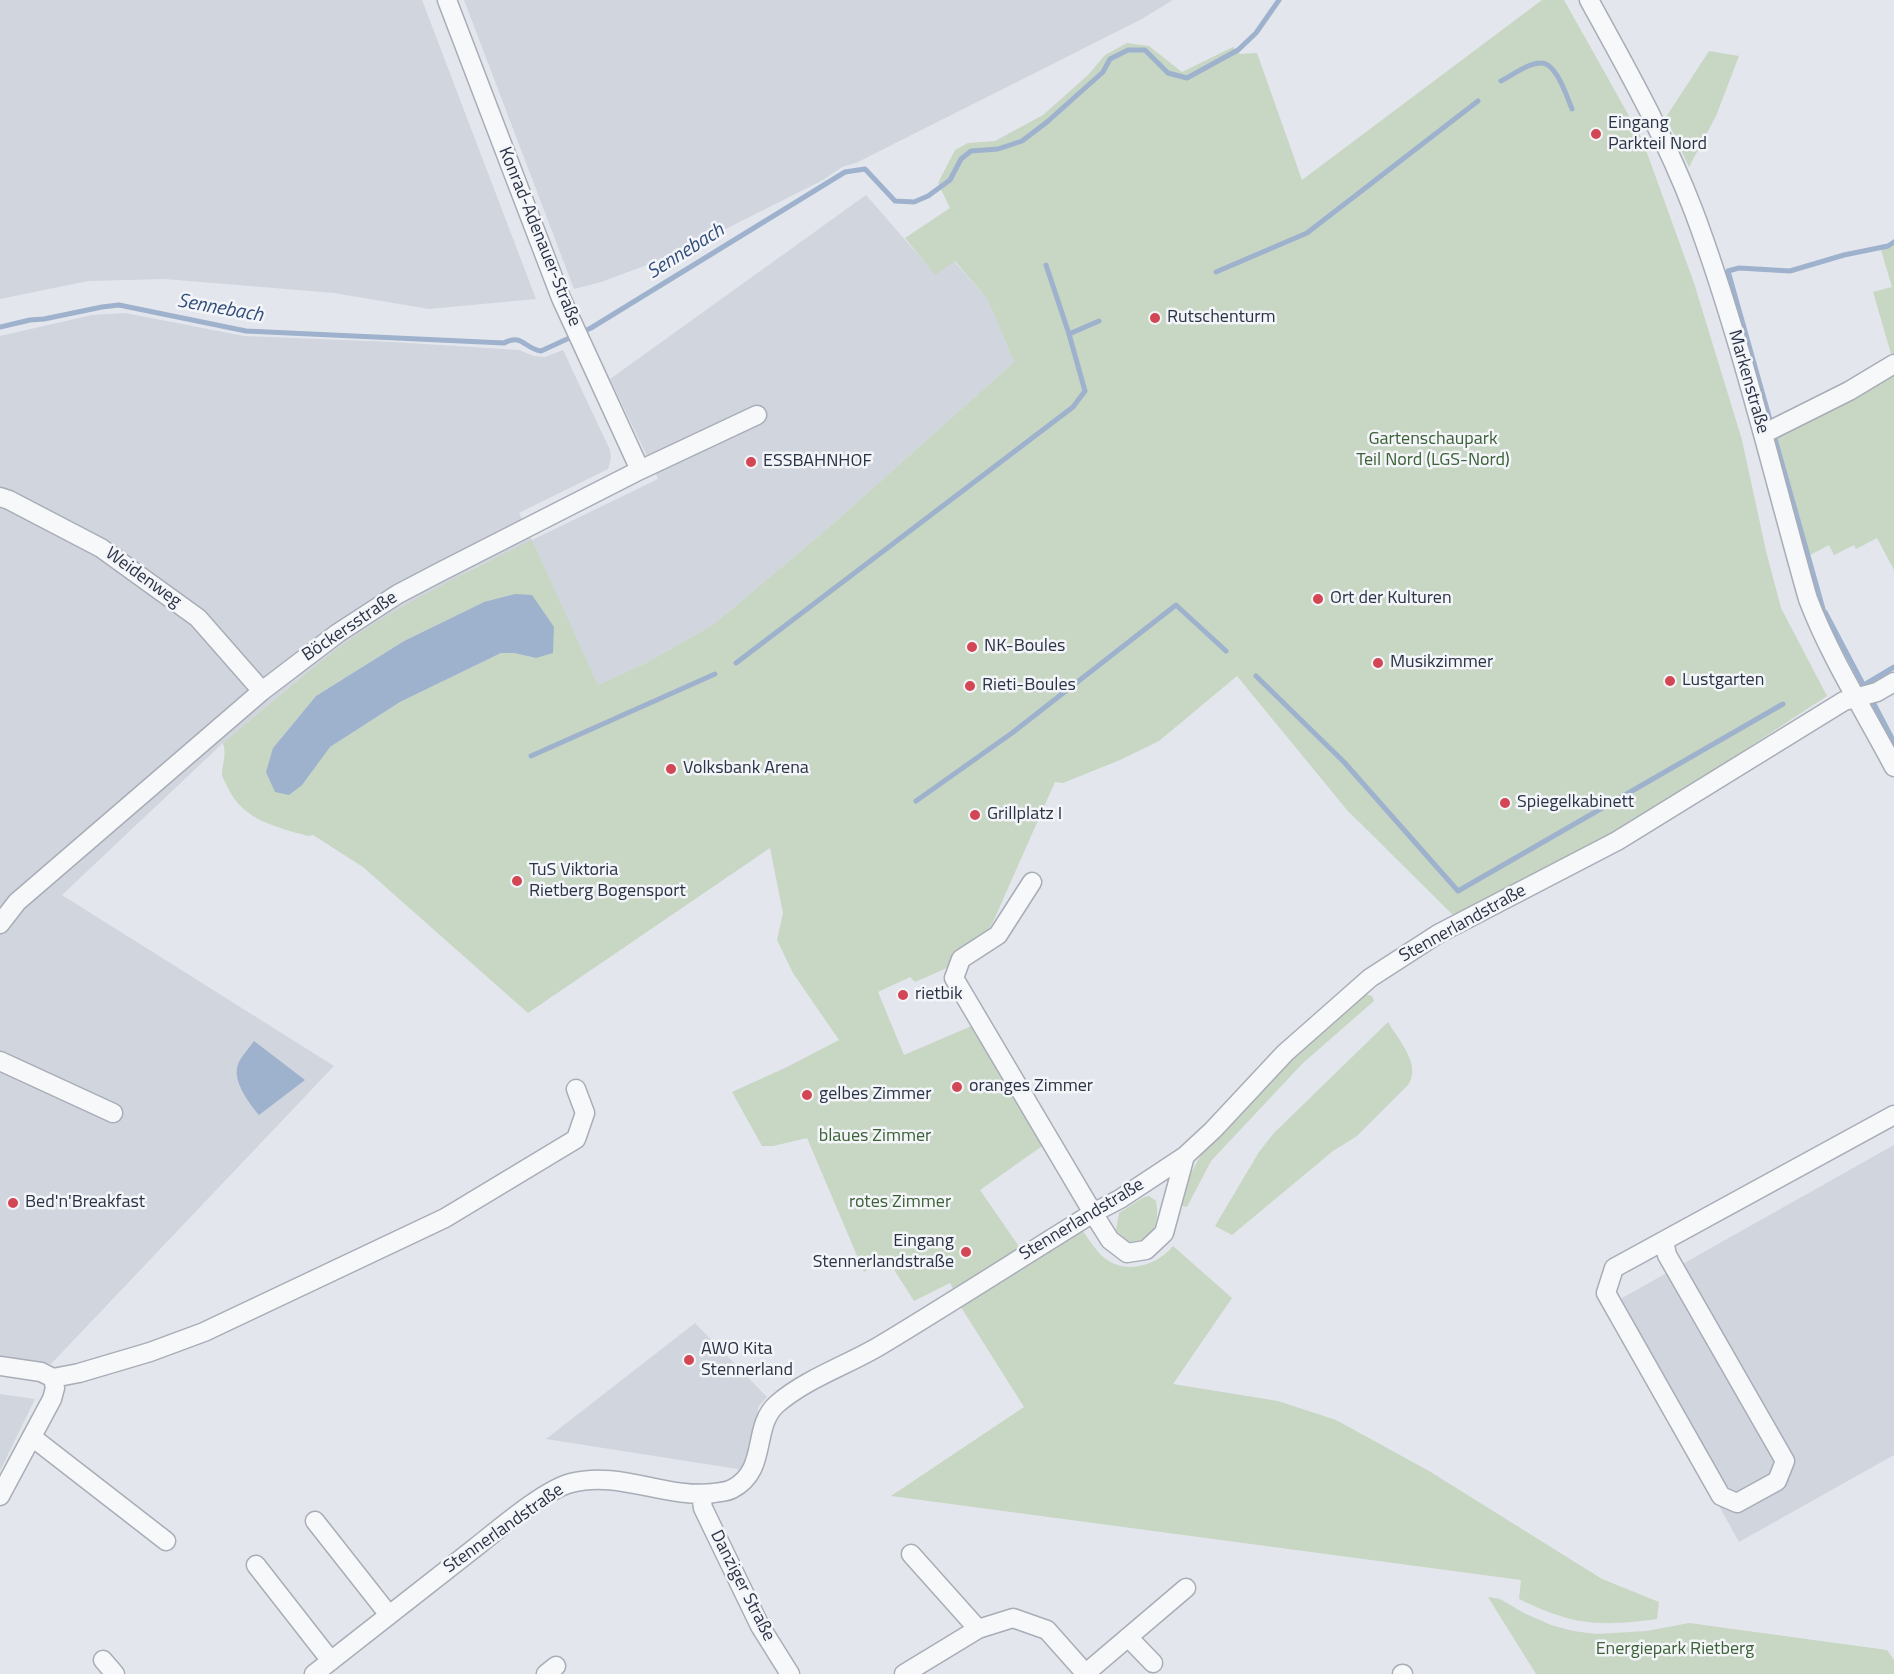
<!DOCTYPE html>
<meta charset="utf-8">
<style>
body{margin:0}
canvas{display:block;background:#e3e6ec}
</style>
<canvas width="1894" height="1674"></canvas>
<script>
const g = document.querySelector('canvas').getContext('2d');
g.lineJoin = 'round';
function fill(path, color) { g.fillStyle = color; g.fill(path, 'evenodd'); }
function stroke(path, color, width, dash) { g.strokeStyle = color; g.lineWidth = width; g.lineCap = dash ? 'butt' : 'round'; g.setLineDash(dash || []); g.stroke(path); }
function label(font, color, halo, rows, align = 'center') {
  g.font = font + ' "Titillium Web",sans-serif'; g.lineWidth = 5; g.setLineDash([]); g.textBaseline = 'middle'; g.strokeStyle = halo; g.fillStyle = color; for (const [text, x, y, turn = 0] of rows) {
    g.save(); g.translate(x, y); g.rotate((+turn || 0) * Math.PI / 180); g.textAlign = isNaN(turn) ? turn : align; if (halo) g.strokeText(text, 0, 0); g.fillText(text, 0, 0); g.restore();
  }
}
const built = new Path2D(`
 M0,0h422l114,299 -107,10 -95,-16 -169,-14 -77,2 -88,18z
 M464,0h709l-33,20 -284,143 -14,4 -19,13 -149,75 -73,27 -27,7z
 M866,195l69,79 19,-13 34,39 26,62 -188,168 -112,94 -66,38 -50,23 -66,-144 -58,27 -85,47 -38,25 -49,36 -79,67 -161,152 272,171 -283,298 -51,-7v-1021l92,-21 33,-2 119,23 149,6 126,8 15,6 11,1 18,-7 47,100 1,8 -3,11 -89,44 13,27 126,-61 -48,-100z
 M1894,1145v310l-155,87 -131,-236z
 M695,1323l72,74 -9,10 -1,12 -13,51 -198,-31z
 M0,1394l35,5 -35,72z`);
const green = new Path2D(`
 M1542,0h22l78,139 52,144 48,157 24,111 15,57 46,88 -157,103 -71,42 -144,76 -108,-107 -110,-134 -78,65 -39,19 -57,23 -8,-1 -62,140 -21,35 -57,25 -5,-5 -32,15 26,63 70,-30 71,119 -65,46 40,58 -66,43 -4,-8 -36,18 -28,-44 -22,15 -57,-134 -34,8h-11l-30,-54 55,-25 52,-27 -46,-67 -16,-33 6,-27 -13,-65 -242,165 -165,-146 -50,-32 -5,1c-32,-9 -65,-16 -80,-48 -2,-4 -5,-9 -6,-13 0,-12 5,-18 1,-32 42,-35 83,-72 128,-104 57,-39 119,-69 181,-99l66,145 50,-23 66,-38 112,-94 188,-168 -26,-62 -33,-39 -20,14 -30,-37 45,-30 -12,-25 17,-33 13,-7 27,-2 48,-26 45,-40 17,-20 22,-12 22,3 33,26 51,-25 7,7 17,-1 45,127zM484,602l52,56 -22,-5h-13l-101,49 -70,45 -57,1 43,-52 88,-55z
 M1709,51l30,5 -23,60 -27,51 -23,-50z
 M1894,245v110l-2,2 -19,-65 19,-5 -11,-37z
 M1894,372v198l-17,-32 -21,11 -2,-4 -20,10 -5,-10 -19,10 -34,-122z
 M1362,993l10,3 2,5 -71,62 -92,98 -24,46 -4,-1 -3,-4c16,-57 62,-98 104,-137 26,-24 52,-48 78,-72z
 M1388,1022c10,17 34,43 20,63l-51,51 -24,15 -101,84 -17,-9 44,-74 15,-19z
 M1149,1196l7,5c4,23 -3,40 -28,43l-12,-14 3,-17 25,-16z
 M1082,1230c6,8 13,19 20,26 22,20 55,10 71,-10l59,52 -59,86 105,17 58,19 93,51 173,108 57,23 -2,17c-59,8 -85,6 -138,-20l2,-19 -630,-84 133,-89 -65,-103z
 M1488,1597l12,2 24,14 27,12 22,6 23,3 51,-3 42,-8 198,27 7,10v14h-358z`);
const water = new Path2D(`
 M515,594l17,1 22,32 -1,26 -17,5 -22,-5h-13l-101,49 -70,45 -28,38 -13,10 -14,-3 -9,-20 7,-24 43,-52 88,-55 80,-39z
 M254,1041l51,39 -46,35c-11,-13 -30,-38 -19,-55 4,-7 10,-13 14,-19z`);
const stream = new Path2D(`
 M1501,81c12,-6 27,-18 40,-18 15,-1 26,34 31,46
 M1046,265l23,69
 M1216,272l91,-39 171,-132
 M0,327l30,-7 14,-1 58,-12 17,-2 127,26 258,12c18,-10 21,6 37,8l50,-23 254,-156 20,-3 30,32 19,1 14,-6 22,-16 11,-21 10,-8 27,-2 24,-8 25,-19 56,-50 7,-13 18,-9h17l23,23 19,5 51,-28 18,-17 23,-33
 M1770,420l-42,-149 11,-3 51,3 54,-16 44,-9 6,-4
 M1774,435l49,174
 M1825,612l40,76
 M736,663l337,-256 12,-16 -16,-57 30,-13
 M1256,676l88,86 114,129 325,-187
 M1864,685l30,-18
 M1874,704l20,38
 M531,756l184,-82
 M916,801l96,-68 164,-128 50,46`);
const minor = new Path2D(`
 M447,0l114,298 79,172
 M1589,0c38,69 77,138 105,212 47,126 77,257 114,387 22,58 57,113 86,168
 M1763,434l86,-43 45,-27
 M0,497l9,3 92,48 97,70 64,73
 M1032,882l-34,53 -37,24 -7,19 139,235 17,27 17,13 19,-3 18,-17 21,-77
 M0,924l17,-22 245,-211 76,-58 60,-39 42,-22 200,-102 117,-55
 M0,1061l113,52
 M1664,1241l3,14 118,206 -8,20 -40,22 -16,-7 -115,-203 8,-25 280,-153
 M0,1366l41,6 12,6
 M53,1378l26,-5 71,-21 54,-20 241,-114 131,-79 9,-26 -9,-24
 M32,1437l134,104
 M701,1495l2,13 57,118 30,48
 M0,1496l52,-97 3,-11 -2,-10
 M315,1521l74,94
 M911,1554l67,75
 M256,1565l75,96
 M1128,1637l25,26
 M103,1660l12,14
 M1086,1673l100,-85
 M314,1674c54,-42 108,-85 162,-127 23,-18 68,-57 95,-64 48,-13 95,16 143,10 6,-1 12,-1 18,-4 37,-19 19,-62 45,-85 30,-26 71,-39 104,-59 71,-43 141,-88 212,-132l27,-14 65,-43 28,-26 72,-77 85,-75 68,-44 179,-93 227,-140 33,-9 17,-10
 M546,1674l10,-8
 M904,1674l74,-45 35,-11 34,12 39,44
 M1402,1674h1`);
const markers = [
 [1596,134,6,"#d34654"],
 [1155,318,6,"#d34654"],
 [751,462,6,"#d34654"],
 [1318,599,6,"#d34654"],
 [972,647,6,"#d34654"],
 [1378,663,6,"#d34654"],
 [1670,681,6,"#d34654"],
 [970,686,6,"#d34654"],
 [671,769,6,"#d34654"],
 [1505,803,6,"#d34654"],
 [975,815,6,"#d34654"],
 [517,881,6,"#d34654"],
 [903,995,6,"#d34654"],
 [957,1087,6,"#d34654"],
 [807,1095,6,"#d34654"],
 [13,1203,6,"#d34654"],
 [966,1252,6,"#d34654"],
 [689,1360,6,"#d34654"]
];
const poiNames = [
 ["Eingang",1608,124],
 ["Parkteil Nord",1608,145],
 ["Rutschenturm",1167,318],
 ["ESSBAHNHOF",763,462],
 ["Ort der Kulturen",1330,599],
 ["NK-Boules",984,647],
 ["Musikzimmer",1390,663],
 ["Lustgarten",1682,681],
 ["Rieti-Boules",982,686],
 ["Volksbank Arena",683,769],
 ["Spiegelkabinett",1517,803],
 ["Grillplatz I",987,815],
 ["TuS Viktoria",529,871],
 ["Rietberg Bogensport",529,892],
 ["rietbik",915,995],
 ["oranges Zimmer",969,1087],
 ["gelbes Zimmer",819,1095],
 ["Bed'n'Breakfast",25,1203],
 ["Eingang",954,1242,"right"],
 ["Stennerlandstraße",954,1263,"right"],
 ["AWO Kita",701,1350],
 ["Stennerland",701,1371]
];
const streetNames = [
 ["Konrad-Adenauer-Straße",539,237,68],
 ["Markenstraße",1748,382,74],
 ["Weidenweg",143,578,36],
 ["Böckersstraße",350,627,-34],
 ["Stennerlandstraße",1463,924,-29],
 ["Stennerlandstraße",1082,1220,-31],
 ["Stennerlandstraße",504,1529,-35],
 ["Danziger Straße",742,1586,63]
];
const parkNames = [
 ["Gartenschaupark",1433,440],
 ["Teil Nord (LGS-Nord)",1433,461],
 ["blaues Zimmer",875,1137],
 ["rotes Zimmer",900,1203],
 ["Energiepark Rietberg",1675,1650]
];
const waterNames = [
 ["Sennebach",686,252,-32],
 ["Sennebach",220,309,10]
];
fill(built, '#d1d5de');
fill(green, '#c8d6c4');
fill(water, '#9eb2cd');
stroke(stream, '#9eb2cd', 5);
stroke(minor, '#a8adb7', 21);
stroke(minor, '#f7f8fa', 18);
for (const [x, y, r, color] of markers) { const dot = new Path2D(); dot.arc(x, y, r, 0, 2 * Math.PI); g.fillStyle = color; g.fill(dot); stroke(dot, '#f3f5f9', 2); }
label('18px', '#2a3345', '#f3f5f9', poiNames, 'left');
label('18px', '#2a3345', '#f3f5f9', streetNames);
label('18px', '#3d6137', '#f3f5f9', parkNames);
label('italic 20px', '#334f7b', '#f3f5f9', waterNames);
</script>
